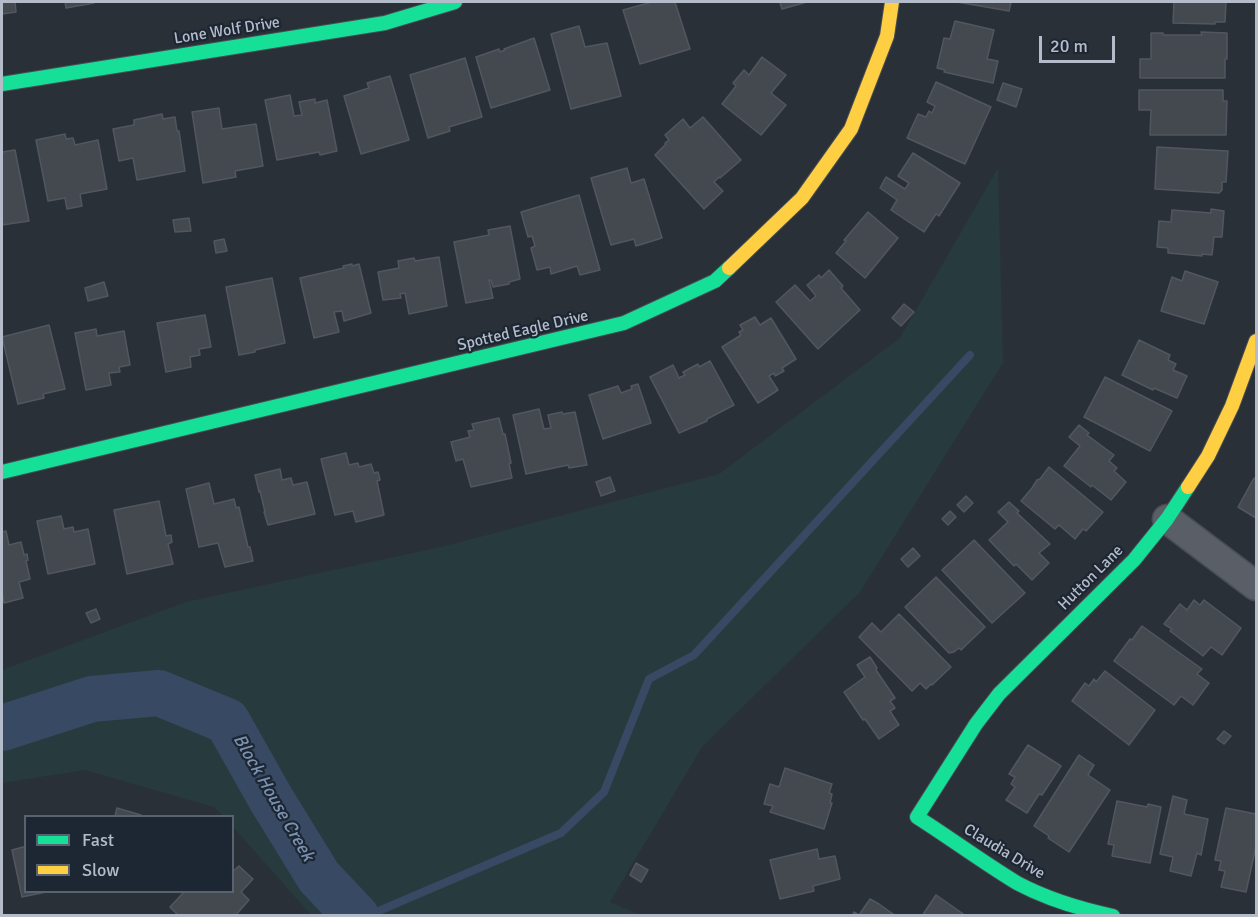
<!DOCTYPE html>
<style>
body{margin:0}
#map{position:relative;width:1258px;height:917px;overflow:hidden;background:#2a3038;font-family:Signika,sans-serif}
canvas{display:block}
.frame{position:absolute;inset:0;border:3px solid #b4bcc9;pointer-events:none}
.legend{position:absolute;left:24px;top:815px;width:210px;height:78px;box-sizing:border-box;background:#1d2633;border:2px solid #59626f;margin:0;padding:8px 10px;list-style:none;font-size:18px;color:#b4bcc9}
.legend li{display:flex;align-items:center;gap:12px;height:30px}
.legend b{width:30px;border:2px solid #59626f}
.scale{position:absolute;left:1039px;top:36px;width:76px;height:27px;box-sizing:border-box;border:3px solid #b4bcc9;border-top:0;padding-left:8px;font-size:18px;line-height:21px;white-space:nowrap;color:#b4bcc9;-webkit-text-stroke:4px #1d2633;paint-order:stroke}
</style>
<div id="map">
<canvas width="1258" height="917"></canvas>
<div class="frame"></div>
<ul class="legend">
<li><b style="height:8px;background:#16e098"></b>Fast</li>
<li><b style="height:8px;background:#ffcf43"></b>Slow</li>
</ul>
<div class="scale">20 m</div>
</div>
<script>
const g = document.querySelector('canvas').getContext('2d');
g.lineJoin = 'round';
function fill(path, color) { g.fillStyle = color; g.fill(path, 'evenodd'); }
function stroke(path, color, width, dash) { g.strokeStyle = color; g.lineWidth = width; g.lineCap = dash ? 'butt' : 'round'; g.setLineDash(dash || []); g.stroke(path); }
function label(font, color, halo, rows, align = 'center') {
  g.font = font + ' Signika,sans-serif'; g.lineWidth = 4.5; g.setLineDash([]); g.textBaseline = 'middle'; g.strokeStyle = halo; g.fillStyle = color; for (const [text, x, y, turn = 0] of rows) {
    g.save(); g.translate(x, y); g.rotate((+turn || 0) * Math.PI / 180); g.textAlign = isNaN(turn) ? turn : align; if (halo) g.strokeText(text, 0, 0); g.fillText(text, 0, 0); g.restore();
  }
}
const green = new Path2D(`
 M998,168l5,195 -143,229 -158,155 -92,155 30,13h-329l-78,-88 -1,-11h-9l-9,-9 -129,-37 -83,13v-113l184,-68 259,-56 274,-72 181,-136z`);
const stream = new Path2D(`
 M367,916l194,-83 43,-41 45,-113 45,-24 276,-300`);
const river = new Path2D(`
 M2,728l90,-29 67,-6 68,28 44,78 48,78 37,39`);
const building = new Path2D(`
 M2,2h13l1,10 -14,2z
 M65,2h29v1l-28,5z
 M652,2h23l15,47 -50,15 -17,-54z
 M957,2h54l-2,9z
 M1174,2h52l-1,20h-10v2l-42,-1z
 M780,3v-1h27l-25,7z
 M955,21l39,9 -7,29 11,2 -5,22 -49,-11 1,-2 -8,-2 7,-30 6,1z
 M579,26l6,21 22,-4 14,53 -50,13 -20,-75z
 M1201,32l26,1v26h-2v19h-85v-19h11v-26h12v2h39z
 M534,38l16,52 -59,18 -15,-51 23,-8 1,3 5,-2 -1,-1z
 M762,57l24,18 -15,18 15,12 -25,30 -39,-31 14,-18 -3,-3 11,-13 5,5z
 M465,58l17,59 -33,10 1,4 -22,7 -18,-63z
 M390,76l19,64 -48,14 -17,-58 25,-8 -2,-5z
 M936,82l55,25 -26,57 -58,-26 11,-24 8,3 3,-6 3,2 3,-7 -8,-4z
 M1003,83l19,6 -6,18 -19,-7z
 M1139,90h84v11h4l-1,34h-76l1,-25h-12z
 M290,95l4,21 8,-1 -3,-13 16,-3v4l12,-3 10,51 -17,4 -1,-3 -42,8 -12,-60z
 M219,108l3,21 34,-5 7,42 -28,5 1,6 -33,6 -11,-71z
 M162,114l1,5 12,-2 2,14h2l6,40 -48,9 -4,-22 -14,3 -6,-32 21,-4v-5z
 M703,117l38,43 -21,18 -1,-1 -5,5 9,9 -19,18 -49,-54 11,-11 -1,-1 4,-3 -4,-5 18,-16 7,9z
 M65,134l1,5 7,-1 2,7 23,-5 9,49 -27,5 2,12 -15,3 -2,-11 -17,3 -12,-61z
 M1157,147l71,4 -2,31h-4v8l-3,3 -64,-4z
 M15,150l14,71 -27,4v-73z
 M913,153l47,30 -21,33 -3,-2 -12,18 -33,-22 6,-10 -17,-12 6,-11 19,12 4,-6 -11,-7z
 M627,168l4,15 13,-4 18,59 -26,8 -2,-7 -23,6 -20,-67z
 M579,195l21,75 -20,5 -3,-9 -26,8 -1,-7 -13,3 -6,-22 4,-2 -3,-10 -4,1 -7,-25z
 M1211,209l13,2 -2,26h-8l-2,18 -10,-1v2l-34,-3v-5l-11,-1 2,-26 12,1 1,-12 39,3z
 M868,212l30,26 -33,40 -29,-25 10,-12 -2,-1z
 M189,218l2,13 -16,1 -2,-12z
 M510,226l10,53 -11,3v2l-16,3 -2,-7h-2l4,18 -27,5 -12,-61 35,-7 -1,-5z
 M224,239l3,12 -11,2 -2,-12z
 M439,257l8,49 -38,8 -4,-21 -5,1 1,4 -18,2 -5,-28 21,-4 -1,-7 16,-3 1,3z
 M352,264v2l7,-2 12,49 -27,8 -2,-10 -8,1 5,20 -25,6 -14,-60 44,-10 -1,-2z
 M829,270l14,16 -2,2 19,22 -42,39 -42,-47 19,-17 15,16 6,-5 -9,-11 12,-10 2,3z
 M1185,271l33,11 -14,42 -43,-13 11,-34 10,4z
 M272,278l13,65 -30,7v2l-16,3 -13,-68z
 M104,282l4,14 -20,5 -3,-13z
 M904,304l10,8 -13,14 -9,-8z
 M205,315l6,32 -12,2 1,6 -10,2 1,10 -25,5 -9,-49z
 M755,317l5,8 11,-7 25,41 -14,9 2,3 -9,5 -1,-3 -5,3 9,14 -20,13 -36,-56 19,-12 -2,-3 4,-2 -3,-5z
 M49,325l16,64 -22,5 1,4 -26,6 -16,-67z
 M96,329l1,7 27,-5 6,34 -11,2 1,5 -11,1 2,12 -25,5 -11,-57z
 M1139,340l31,15 -2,5 8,4 -3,6 14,6 -10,22 -23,-10 -1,2 -31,-15z
 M710,361l24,44 -27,14v2l-28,12 -29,-56 23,-12 6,13 6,-3 -2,-3 15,-8 1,3z
 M1105,377l67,34 -22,40 -66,-34z
 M638,384l13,39 -48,16 -14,-44 29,-9 3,7 11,-4 -1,-3z
 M539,409l5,20 7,-1 -3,-13 14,-3 1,2 12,-2 12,53 -18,3 -1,-3 -42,9 -13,-59z
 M499,418l4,16h2l6,29 -2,1 3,14 -41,9 -8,-28 -7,2 -5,-19 19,-5 -2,-6 6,-1 -2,-6z
 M1079,425l10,8 -2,2 27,20 -5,6 8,7 -3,3 12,11 -15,18 -19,-15 -1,2 -27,-21 16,-20 -11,-9z
 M346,453l3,12 9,-2 1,4 12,-3 3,9 4,-1 2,8 -3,1 7,34 -28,7 -3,-11 -18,4 -14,-56z
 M1049,467l54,45 -17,19 -3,-2 -8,10 -16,-14 -4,4 -34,-28 11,-13 5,-8 3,-1z
 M280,469l2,11 9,-2 2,7 14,-3 8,32 -47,11 -4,-13h1l-5,-21 -1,1 -4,-17z
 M610,477l5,14 -14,5 -5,-14z
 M1254,478l2,2v38l-18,-11z
 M209,483l5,21 20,-5 2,9 3,-1 9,40h2l3,14 -28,6 -7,-24 -19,4 -13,-58z
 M966,496l7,7 -9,9 -7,-7z
 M159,501l7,35 5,-1 1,7 -4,2 5,20 -46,10 -13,-64z
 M1009,502l10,9 -2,2 33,31 -11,9 10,10 -17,17 -16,-16 -2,2 -25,-26 19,-18 -10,-10z
 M950,511l6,6 -8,8 -6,-6z
 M61,516l3,13 9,-2 1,5 14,-3 7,35 -47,10 -11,-53z
 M6,531l3,14 12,-3 3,13 3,-1 1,6 -2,1 4,18 -11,3 4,16 -19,5 -2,-11v-60z
 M974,540l51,53 -33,30 -50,-53z
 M913,548l7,8 -12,11 -7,-8z
 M936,577l49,50 -24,23 -2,-2 -5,4 -5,1 -44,-46z
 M1194,600l6,5 4,-5 37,28 -19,27 -11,-8 -8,9 -33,-25 2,-2 -8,-5 16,-20 7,6z
 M96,609l4,10 -9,4 -5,-10z
 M899,614l52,53 -19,18 -1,-1 -5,5 -6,-6 -8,8 -53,-54 13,-14 9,9z
 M1142,626l60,43 -5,5 12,9 -16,22 -12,-9 -7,9 -60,-44 16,-22 2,1z
 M870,657l7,11 -1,2 19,28 -5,3 5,7 -5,3 9,14 -20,14 -14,-20 -2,1 -19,-28 21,-15 -8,-12z
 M1105,671l50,39 -26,35 -57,-44 13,-18 4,3 5,-7 2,3z
 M1224,731l7,5 -7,8 -7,-5z
 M1028,745l33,21 -19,29 -3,-1 -12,19 -21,-13 9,-13 -4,-3 4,-7 -6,-3z
 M1079,755l15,10 -6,10 22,15 -41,62 -21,-14 1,-2 -15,-10z
 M785,768l47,16 -3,9 3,1 -2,9h2l-8,26 -54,-17 3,-6 -9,-2 6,-20 9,3z
 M1173,796l14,4 -3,14 24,5 -7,36 -4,-2 -6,23 -21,-5 3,-14 -13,-3z
 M1117,801l30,6 1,-3 13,3 -11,56 -38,-7 2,-11 -6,-1z
 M117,808l24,7v1h-26z
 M1226,808l30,6v32l-10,46 -25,-5 4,-16 -6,-1 2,-9 -6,-1z
 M23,847h3v45h20l-24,5 -10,-47z
 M817,849l2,10 16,-3 5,23 -27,7 1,5 -34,8 -10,-39z
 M636,863l12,7 -7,12 -11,-7z
 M239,866l14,13 -12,13 8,8 -14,16h-56l-9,-9 14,-15h48v-20z
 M936,895l16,11 14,10h-44z
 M870,899l9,5 17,12h-44l2,-4 5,3z`);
const street = new Path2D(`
 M1167,519l89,67`);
const fast = new Path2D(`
 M2,84l383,-61 70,-21
 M2,472l622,-149 91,-42 14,-13
 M1113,916c-33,-7 -66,-17 -96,-33 -33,-20 -67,-45 -100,-66l59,-93 23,-30 135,-134 33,-41 21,-32`);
const slow = new Path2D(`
 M729,268l73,-70 49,-69 36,-93 5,-34
 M1188,487l20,-31 24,-50 24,-65`);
const streetNames = [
 ["Lone Wolf Drive",227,31,-9],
 ["Spotted Eagle Drive",523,331,-13],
 ["Hutton Lane",1091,578,-45],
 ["Claudia Drive",1004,852,31]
];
const waterNames = [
 ["Block House Creek",273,798,60]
];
fill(green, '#273a3e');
stroke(stream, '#384963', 8);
stroke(river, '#384963', 46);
fill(building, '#444950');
stroke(building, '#52575f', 1.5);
stroke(street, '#484c53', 31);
stroke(fast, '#484c53', 16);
stroke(slow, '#484c53', 16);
stroke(street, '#5a5e66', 28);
stroke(fast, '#16e098', 14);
stroke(slow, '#ffcf43', 14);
label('16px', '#b4bcc9', '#1d2633', streetNames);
label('italic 18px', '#7c92b1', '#1d2633', waterNames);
</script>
